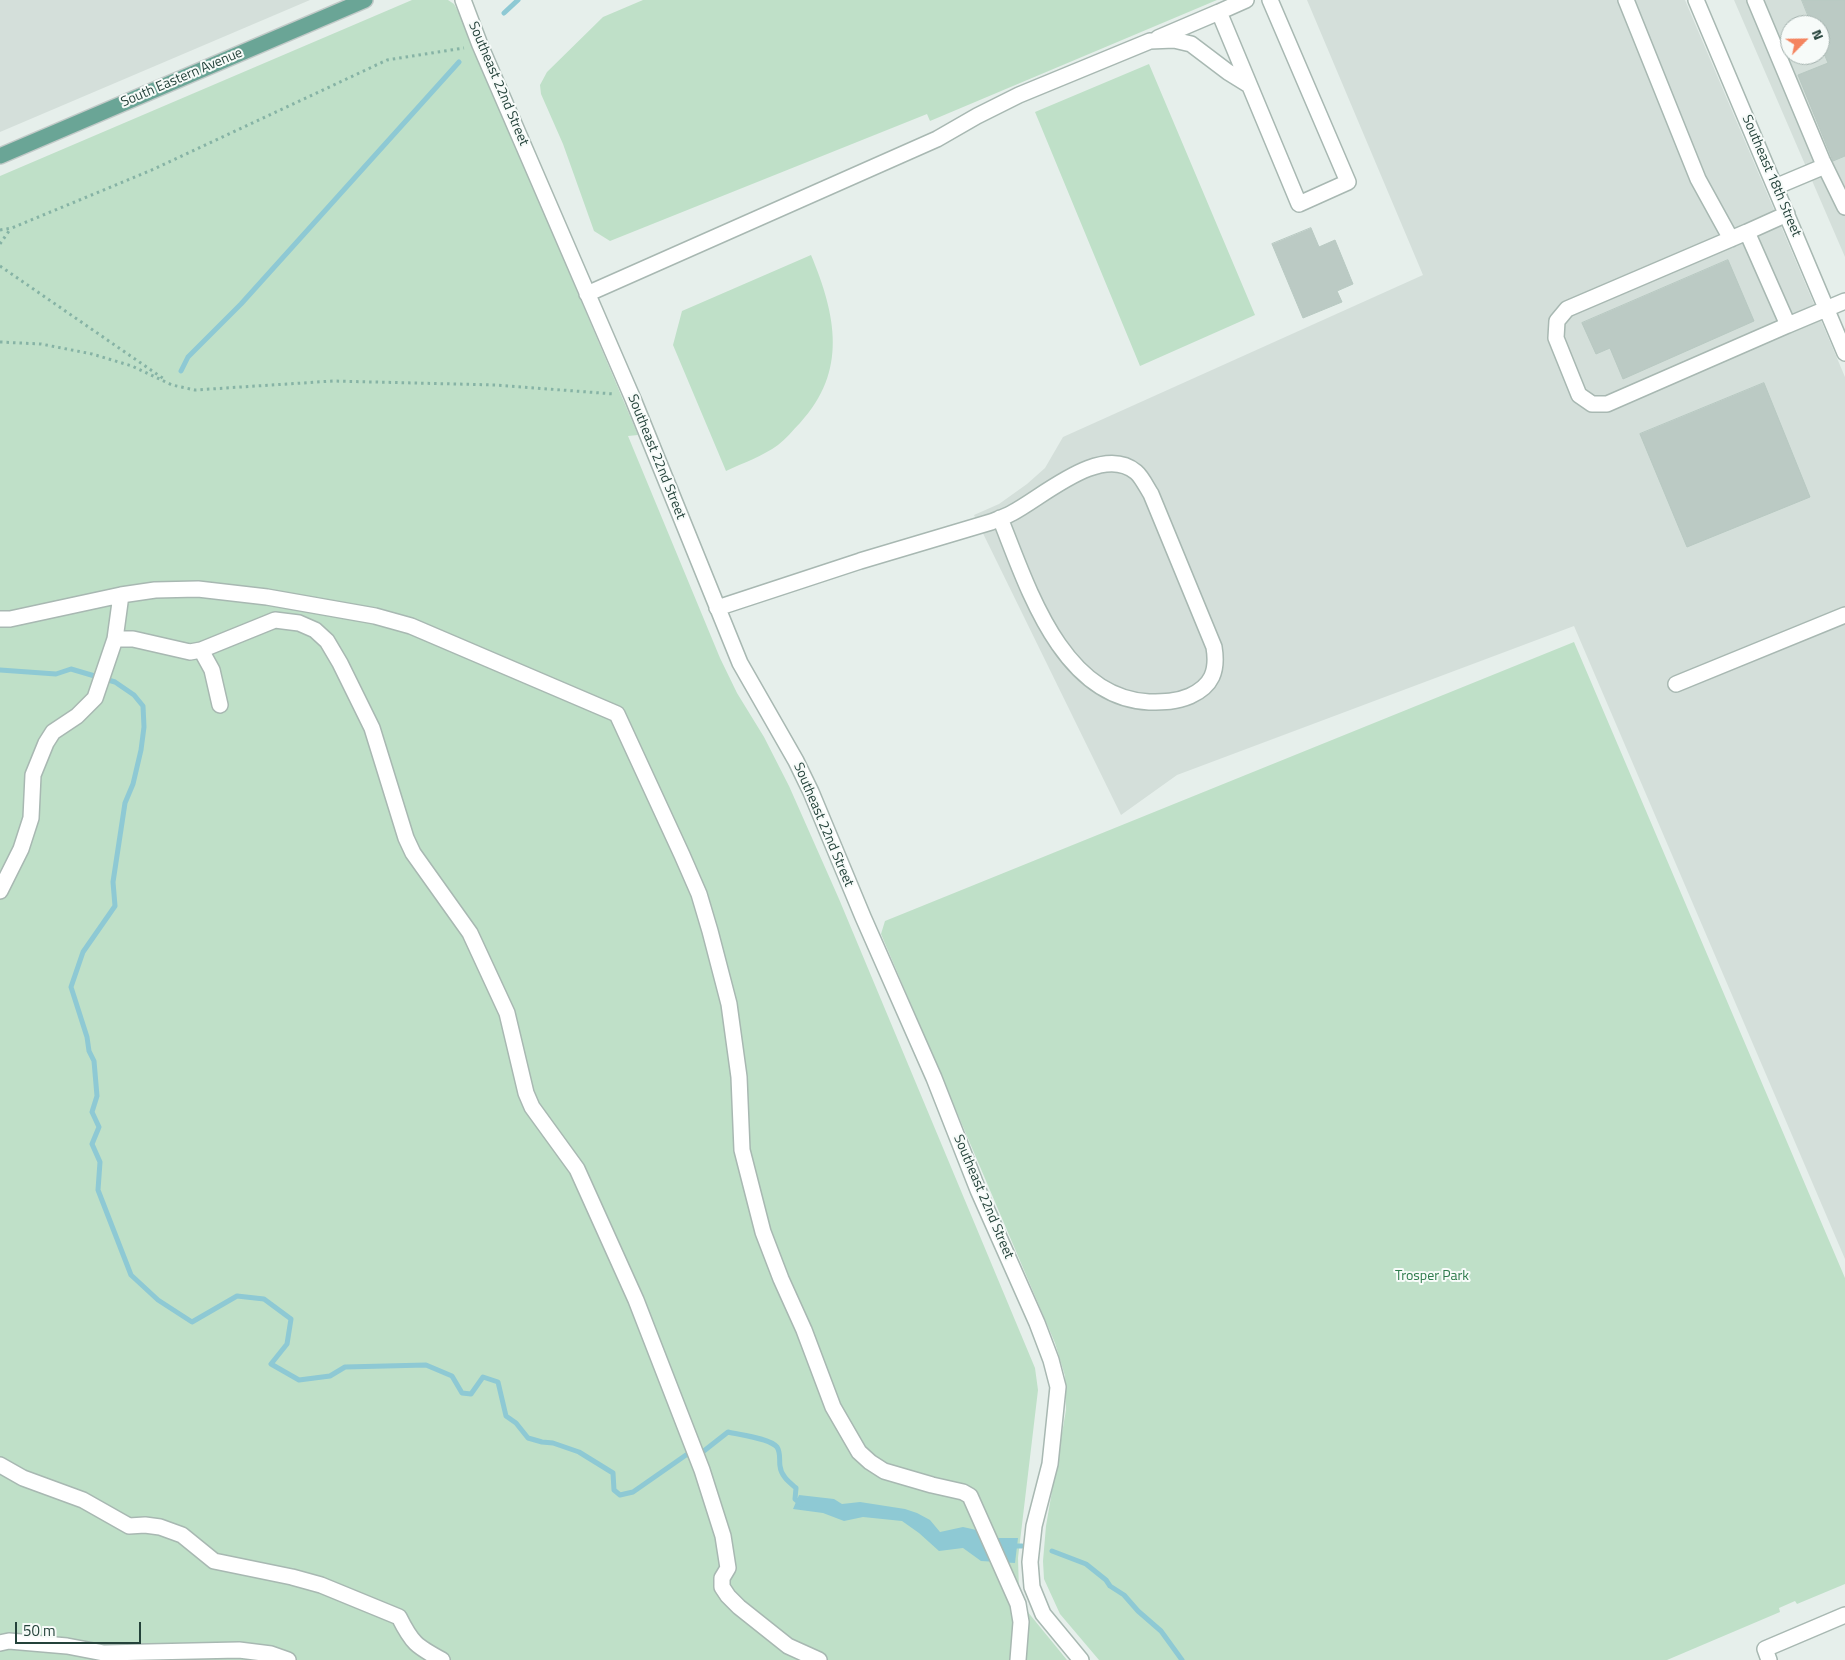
<!DOCTYPE html>
<style>
body{margin:0}
#map{position:relative;width:1845px;height:1660px;overflow:hidden;background:#e6efeb;font-family:"Titillium Web",sans-serif}
canvas{display:block}
.north{position:absolute;left:1780px;top:15px;width:50px;height:50px;box-sizing:border-box;background:#f7fbf9;border:1px solid #a3b1ad;border-radius:50%;rotate:67deg;font-size:14px;font-weight:700;line-height:20px;text-align:center;color:#24423a}
.north::after{content:'';display:block;margin:auto;width:18px;height:22px;background:#f4845f;clip-path:polygon(50% 0,100% 100%,50% 72%,0 100%)}
.scale{position:absolute;left:15px;top:1622px;width:126px;height:22px;box-sizing:border-box;border:2px solid #24423a;border-top:0;padding-left:6px;font-size:15px;line-height:18px;white-space:nowrap;color:#24423a;-webkit-text-stroke:4px #f7fbf9;paint-order:stroke}
</style>
<div id="map">
<canvas width="1845" height="1660"></canvas>
<div class="north">N</div>
<div class="scale">50 m</div>
</div>
<script>
const g = document.querySelector('canvas').getContext('2d');
g.lineJoin = 'round';
function fill(path, color) { g.fillStyle = color; g.fill(path, 'evenodd'); }
function stroke(path, color, width, dash) { g.strokeStyle = color; g.lineWidth = width; g.lineCap = dash ? 'butt' : 'round'; g.setLineDash(dash || []); g.stroke(path); }
function label(font, color, halo, rows, align = 'center') {
  g.font = font + ' "Titillium Web",sans-serif'; g.lineWidth = 4; g.setLineDash([]); g.textBaseline = 'middle'; g.strokeStyle = halo; g.fillStyle = color; for (const [text, x, y, turn = 0] of rows) {
    g.save(); g.translate(x, y); g.rotate((+turn || 0) * Math.PI / 180); g.textAlign = isNaN(turn) ? turn : align; if (halo) g.strokeText(text, 0, 0); g.fillText(text, 0, 0); g.restore();
  }
}
const built = new Path2D(`
 M0,0h310l-310,132z
 M1307,0h378l160,377v882l-271,-633 -397,149 -56,40 -147,-300 25,-11 28,-20 18,-16 18,-31 360,-162z
 M1734,0h111v257zM1790,25h30v30h-30z`);
const green = new Path2D(`
 M412,0h36l6,4 6,11 178,420 -10,1 92,222 17,35 27,44 25,49 50,113 196,469 3,22 -20,168 1,33 8,20 40,49h-1067v-1484z
 M643,0h574l-287,121 -3,-7 -317,127 -16,-10 -31,-87 -22,-50 -1,-9 7,-13 56,-55z
 M1149,64l106,251 -115,51 -105,-254z
 M811,255c25,60 37,116 -11,168 -7,7 -14,16 -22,22 -15,11 -35,18 -52,26l-53,-126 9,-34z
 M1574,642l271,636v306l-48,20 -2,-3 -16,7 1,4 -113,48h-568l-39,-46 -16,-35 -1,-18 3,-35 20,-116 -1,-34 -10,-33 -174,-409 4,-13z`);
const water = new Path2D(`
 M799,1495l35,4 8,5 18,-2 45,7 12,4 13,7 10,12 23,-5 18,4 12,7h25l-3,25 -34,-2 -18,-13 -24,3 -20,-18 -17,-12 -39,-4 -19,4 -21,-8 -30,-4z`);
const stream = new Path2D(`
 M504,13l14,-13
 M181,371l7,-14 53,-53 218,-242
 M0,670l56,4 15,-5 44,13 19,13 9,11 1,21 -3,23 -8,34 -8,19 -12,79 2,24 -32,46 -12,35 16,50 2,14 5,10 3,35 -5,16 7,15 -7,17 8,18 -2,28 33,85 27,25 34,22 45,-26 27,3 27,20 -4,25 -16,20 28,16 31,-4 15,-9 81,-2 26,11 10,17 9,1 12,-17 15,5 8,34 10,7 12,15 14,4 11,1 26,9 34,21 1,17 6,5 13,-3 53,-37 14,-1 28,-22c12,3 41,6 49,15 4,6 2,13 3,19 1,10 9,16 16,22l-1,11 6,5
 M1010,1546h12
 M1052,1551l34,13 20,16 4,6 14,9 14,16 23,20 21,29`);
const building = new Path2D(`
 M1802,0h43v156l-12,5 -35,-86 30,-12 -8,-19v-19h-8z
 M1311,228l8,19 16,-7 18,44 -16,7 5,11 -39,16 -31,-74z
 M1728,260l26,61 -131,58 -13,-31 -14,6 -14,-31z
 M1764,383l46,114 -123,50 -47,-113z`);
const path = new Path2D(`
 M0,230l12,-2 142,-59 233,-109 77,-12
 M0,244l11,-16
 M0,266l164,113
 M0,342l41,2 51,10 40,12 40,19 23,5 138,-9 163,4 118,9`);
const minor = new Path2D(`
 M463,0l17,45 153,354 107,264 56,98 15,31 52,125 71,161 44,112 59,133 14,37 7,27 -8,77 -16,62 -4,36 2,25 11,27 38,46
 M1246,0l-27,12 80,192 49,-22 -78,-182
 M1626,0l72,179 33,60
 M1696,0l149,353
 M1755,0l67,160 23,47
 M1158,38l61,-26
 M1775,187l50,-21
 M1787,214l-40,18 41,93 57,-24
 M1747,232l-180,77 -10,12 -1,17 23,57 13,9h15l181,-79
 M587,294l350,-155 40,-23 42,-21 131,-54 24,-1 17,4 37,28 21,13
 M717,608l143,-47 131,-39c7,-3 14,-5 21,-9 31,-16 89,-70 124,-41 6,5 11,16 15,22l63,153c4,24 -2,39 -24,49 -14,6 -26,6 -41,6 -88,-4 -122,-117 -149,-184
 M0,619h10l111,-24 34,-5 43,-1 69,8 108,19 36,10 206,88 65,141 17,39 11,37 19,73 10,73 3,73 21,82 18,47 23,51 29,77 26,45 11,10 14,9 48,14 31,7 7,4 48,108 3,18 -3,38
 M115,639h18l57,13 11,-2 74,-30 24,3 16,7 12,11 13,22 32,65 34,110 7,15 57,80 37,80 19,80 6,14 45,62 59,131 66,170 21,66 5,32 -6,10v9l6,9 11,11 49,39 31,14
 M201,650l11,20 8,35
 M1676,684l169,-69
 M0,891l21,-42 10,-31 2,-43 13,-32 7,-11 24,-16 18,-18 20,-59 6,-44
 M0,1465l23,13 60,22 46,26 16,-1 15,2 22,8 32,26 78,16 29,8 78,32c13,26 17,29 43,43
 M0,1643l9,-2 58,5 37,7 135,-3 32,4 17,6
 M1769,1660l-4,-11 80,-34`);
const major = new Path2D(`
 M0,156l365,-156`);
const streetNames = [
 ["South Eastern Avenue",182,78,-23],
 ["Southeast 22nd Street",498,84,67],
 ["Southeast 18th Street",1771,176,67],
 ["Southeast 22nd Street",656,457,68],
 ["Southeast 22nd Street",823,825,67],
 ["Southeast 22nd Street",983,1197,67]
];
const parkNames = [
 ["Trosper Park",1432,1277]
];
fill(built, '#d4dfda');
fill(green, '#bfe0c8');
fill(water, '#8ec9d4');
stroke(stream, '#8ec9d4', 5);
fill(building, '#bbcac4');
stroke(building, '#b8c9c2', 1);
stroke(minor, '#a8b8b2', 18);
stroke(major, '#c2cac8', 18);
stroke(path, '#86b3a5', 3, [2.5, 4]);
stroke(minor, '#fff', 15);
stroke(major, '#6aa596', 15);
label('14px', '#24423a', '#f7fbf9', streetNames);
label('14px', '#2d7a4b', '#f7fbf9', parkNames);
</script>
